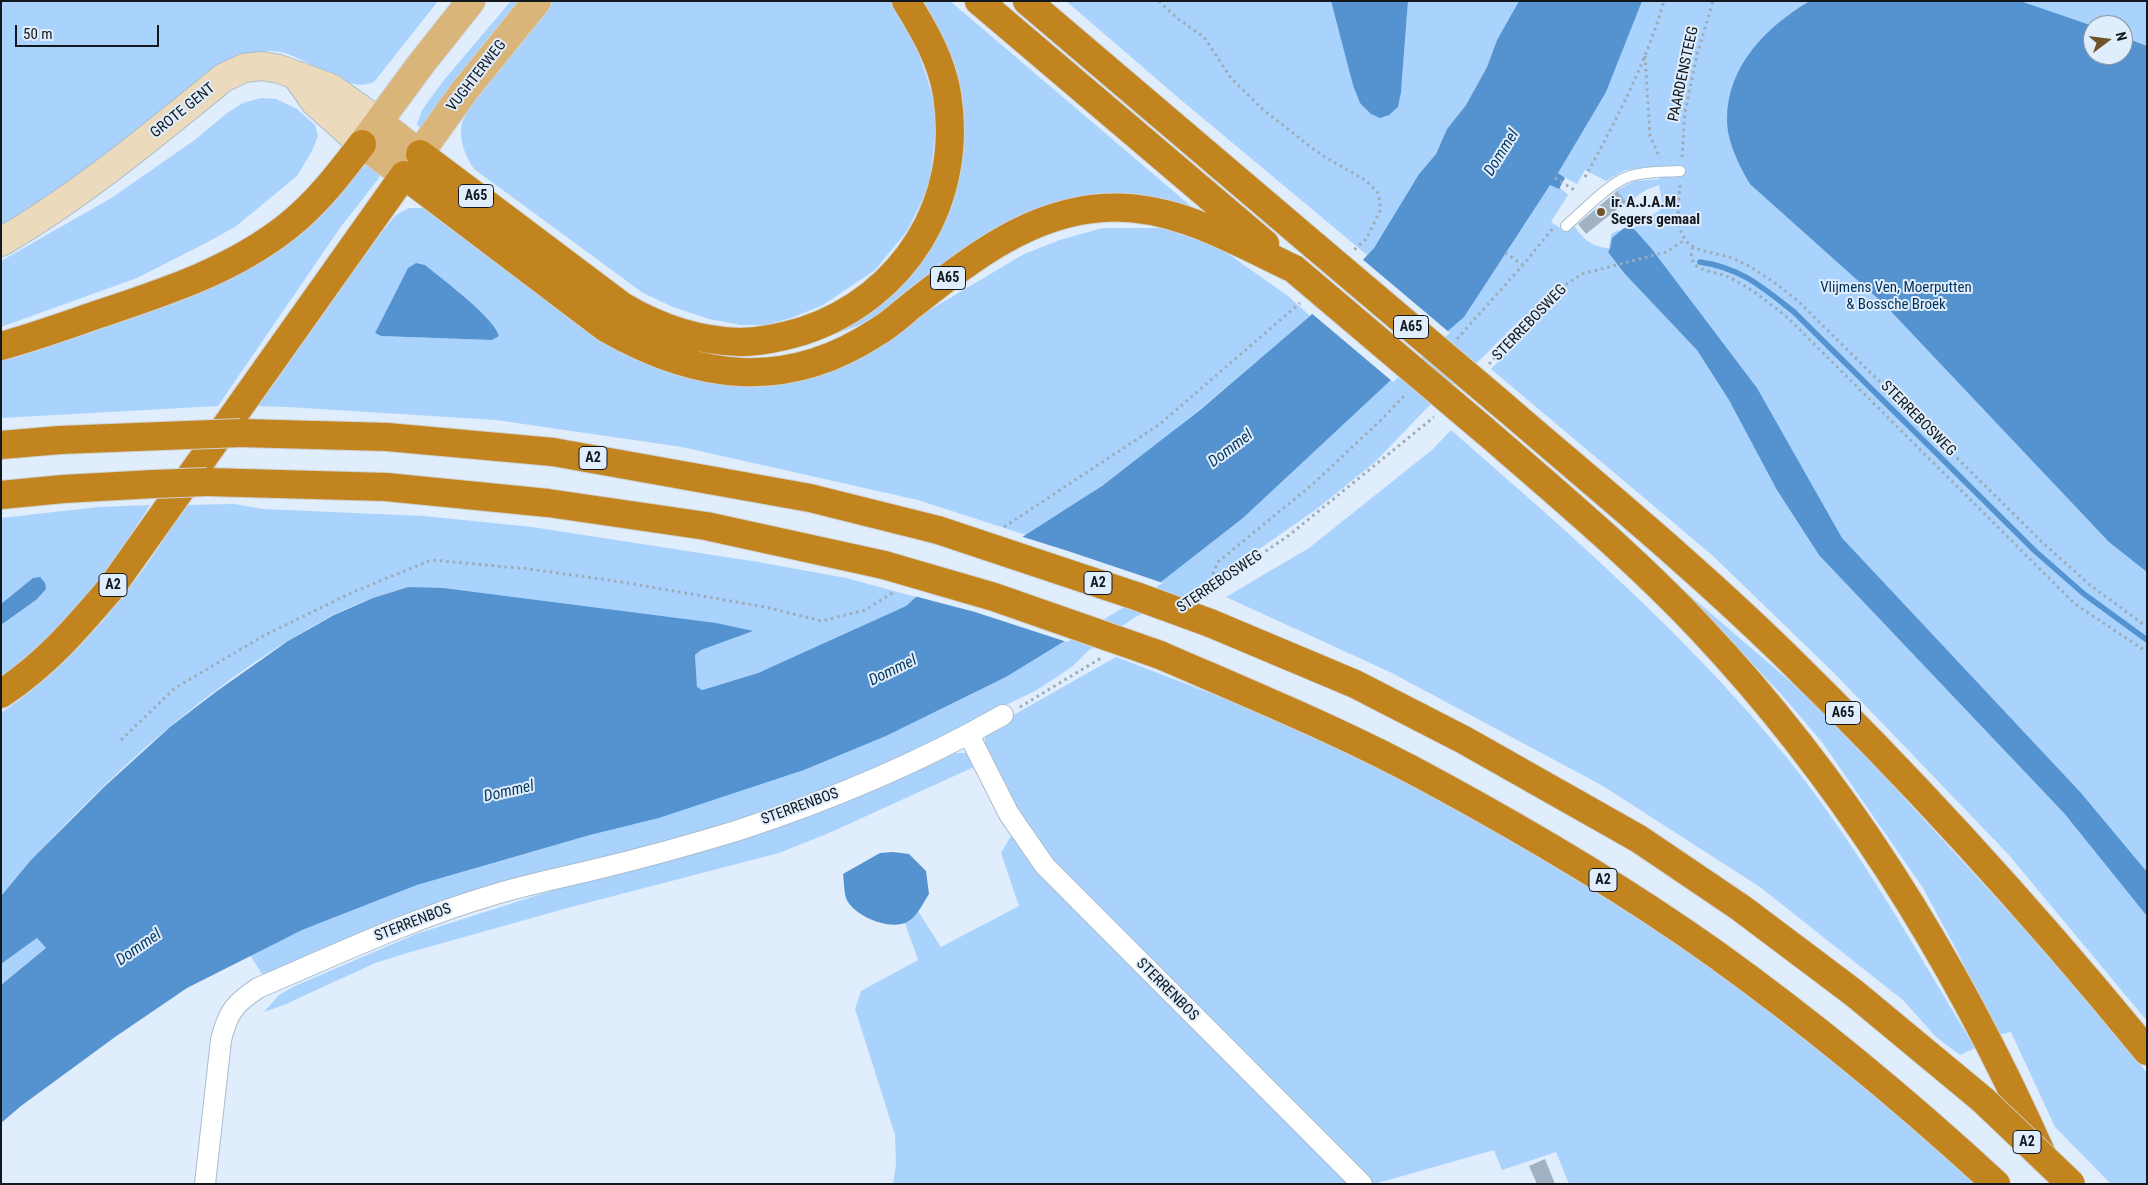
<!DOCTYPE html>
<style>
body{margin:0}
#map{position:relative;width:2148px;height:1185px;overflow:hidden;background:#dfedfc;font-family:"Roboto Condensed",sans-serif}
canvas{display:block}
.frame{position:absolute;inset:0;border:2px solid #12181e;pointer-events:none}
.north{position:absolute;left:2083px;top:15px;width:50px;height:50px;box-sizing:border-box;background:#dfedfc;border:1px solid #8d98a3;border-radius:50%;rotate:75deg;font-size:14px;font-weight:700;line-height:20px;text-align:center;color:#12181e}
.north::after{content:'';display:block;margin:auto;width:18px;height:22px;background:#715328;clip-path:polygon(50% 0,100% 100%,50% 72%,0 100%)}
.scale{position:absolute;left:15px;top:25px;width:144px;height:22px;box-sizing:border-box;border:2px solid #12181e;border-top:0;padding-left:6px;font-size:15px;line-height:18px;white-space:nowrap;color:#12181e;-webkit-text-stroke:4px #dfedfc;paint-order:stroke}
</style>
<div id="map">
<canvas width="2148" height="1185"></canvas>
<div class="frame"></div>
<div class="north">N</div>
<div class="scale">50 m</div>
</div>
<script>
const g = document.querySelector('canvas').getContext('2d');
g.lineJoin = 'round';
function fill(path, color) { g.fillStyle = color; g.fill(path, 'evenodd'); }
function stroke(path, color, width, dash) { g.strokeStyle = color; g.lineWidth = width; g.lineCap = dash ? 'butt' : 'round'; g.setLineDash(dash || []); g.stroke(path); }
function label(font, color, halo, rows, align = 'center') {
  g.font = font + ' "Roboto Condensed",sans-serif'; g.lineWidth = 4; g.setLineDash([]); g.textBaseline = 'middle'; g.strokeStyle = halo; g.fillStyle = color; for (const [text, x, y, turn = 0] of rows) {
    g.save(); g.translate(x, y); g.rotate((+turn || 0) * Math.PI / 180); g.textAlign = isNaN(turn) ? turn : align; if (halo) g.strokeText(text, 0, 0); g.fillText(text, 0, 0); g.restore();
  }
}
const green = new Path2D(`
 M1,1h437l-64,81c-33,14 -68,-31 -103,-31 -7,0 -16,3 -23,5l-247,178z
 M511,1h13l-100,126h-5l-2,-3 5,-14 22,-30z
 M554,1h338l25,47 16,49 3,32 -7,57 -22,45 -32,39 -52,35 -32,13 -25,7h-25l-32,-6 -36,-12 -30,-14 -169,-124c-8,-12 -14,-26 -13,-40 2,-27 74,-105 93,-128z
 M918,1h32l249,212 -94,-14 -248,127 -27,10 19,-12 102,-140z
 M1066,1h265l8,31 62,60 7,-91h111l-22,39 -10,27 -21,38 -19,24 -11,25 -17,20 -45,74 -7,7 -186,-155z
 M1640,1h507v1020l-139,-167 -174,-181 -122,-118 -221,-186 40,-42 -9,-9 -37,37 -60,55 -49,51 -58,47 -116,81 -67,28 -47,34 -15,15 -36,24 -177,85 -71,29 -185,56 -168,46 -66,22 -91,41 -17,5 -12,-19 52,-25 115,-45 173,-50 69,-17 145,-48 82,-34 120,-59 155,-95 82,-64 148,-138 159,-196zM2093,25h30v30h-30zM1657,166l2,13 -24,2 -18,9 -1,5 8,10 22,-15 13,-5 3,17 -2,8 -27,18 -17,3 -5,3 -2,14c-15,0 -28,-10 -35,-23l-12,4 -11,-7 17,-27 -10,-9 6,-9 13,7 8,-14 21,11 19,-11z
 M261,98l15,1 21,10 18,16 3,11 -6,15 -15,25 -62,51 -31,17 -67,34 -136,49v-66l112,-64 83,-58 31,-26 16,-10z
 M372,164l8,9 -1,5 -39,50 -122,178 -217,12v-63l130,-40 221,-138 14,-12z
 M409,208h16l309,171 189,-65 101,-60 36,-14 42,-12h60l55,18 71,50 22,20c-68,58 -135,116 -207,169 -24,18 -51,33 -77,50l-108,-35 -236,-53 -186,-27 -208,-13 -33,-1 114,-159 27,-32zM416,263l9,2c16,13 70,53 74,71l-7,4 -111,-4 -6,-3 33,-65z
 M1451,430c119,104 237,206 337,329 72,90 128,191 187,289l-15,7 -24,-18 -32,-36 -144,-114 -157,-101 -211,-113 -166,-76 83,-49 124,-99z
 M234,504l29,5 161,7 108,11 226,35 88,16 70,19 -10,9 -148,67 -57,17 -4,-2 -2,-33 6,-5 51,-19 -344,-44c-26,8 -51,16 -75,28 -123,65 -243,175 -332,281v-183c74,-49 140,-132 184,-208z
 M150,505l-49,76 -23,30 -77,72v-58l35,-25 -3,-22 -32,26v-86l98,-11z
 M1679,586l114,98 46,43 180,196 106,121 22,29v111h-36l-56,-57 -44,-95 -13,3 -42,-86 -33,-61 -101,-146 -41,-48z
 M1116,657l130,50 113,49 212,116 165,112 68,53 138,114 34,33h-407l-13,-32 -54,18 -8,-20 -120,34 -338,-340 -52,-88 1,-18 9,-12z
 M953,753h13l10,13 -147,67 -50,20 -208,54 -164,46 -32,10 -89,41 -22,8 15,-17 16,-9 121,-52 175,-56z
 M1014,831l337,353h-458l3,-19 -1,-30 -40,-126 6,-18 57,-31 -13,-37 13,-12 23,36 78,-41 -18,-53z
 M37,938l9,10 -45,37v-21z`);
const water = new Path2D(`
 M1331,1h77l-7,91 -3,15 -9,8 -9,3 -9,-4 -11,-11 -7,-18z
 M1519,1h123l-36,91 -48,81 7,5 -6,11 -9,-4 -86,132 -73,63 -148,138 -82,64 -155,95 -120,59 -82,34 -145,48 -69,17 -173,50 -115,45 -115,58 -72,49 -94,69 -20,17v-138l45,-37 -9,-10 -36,26v-68l30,-36 73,-73 66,-60 47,-36 71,-50 46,-26 39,-17 35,-11 35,1 273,35 37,8 -52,19 -6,5 2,32 5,3 56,-17 148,-67 10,-9 61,-31 125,-80 98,-76 110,-94 64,-68 45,-74 17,-20 11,-25 19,-24 21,-38 10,-27z
 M1810,1h210l73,25v29h30v-18l24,9v526l-38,-30 -225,-238 -134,-120c-11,-19 -23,-42 -23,-65 0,-53 40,-93 83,-118z
 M1624,228l10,1 17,19 106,140 85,150 239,255 66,79v44l-83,-103 -245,-258 -42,-65 -48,-90 -32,-50 -72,-76 -17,-22 2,-3 2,-11z
 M416,263l9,2c16,13 70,53 74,71l-7,4 -111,-4 -6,-3 33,-65z
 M40,577l5,6 1,6 -10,11 -35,25v-21l32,-26z
 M893,852l16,2 17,17 3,23c-6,9 -12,23 -22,28 -17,9 -54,-6 -61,-24 -2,-7 -2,-17 -3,-24l37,-21z`);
const pier = new Path2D(`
 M1361,258l89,75 -57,49 -83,-70z
 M1020,536l48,15 95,32 -96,59 -92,-30 -61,-16 62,-32z`);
const stream = new Path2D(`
 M1700,262c41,6 62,25 94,50l241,239 49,43 63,46`);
const building = new Path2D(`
 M1617,191l9,11 -40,32 -8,-10z
 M1545,1159l10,25h-18l-8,-18z`);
const path = new Path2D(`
 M1159,1l19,18 26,18 27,41 30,30 59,46 45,26 13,13 3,16 -15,30 -12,11
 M1645,56l5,80 10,22
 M1682,157l3,-45 12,-57 16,-54
 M1585,177c31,-56 61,-114 79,-176
 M1555,178l21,13
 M1680,185c-1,16 -5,39 4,53 9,15 33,14 48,20 26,11 46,27 67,44l243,240 48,43 57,42
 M1693,247c-3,7 -2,15 5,20 9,5 21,6 30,10 22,10 41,26 60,41l287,286 72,48
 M1505,253l18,12
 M1457,339l66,-74 30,-37
 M1489,364l73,-77 20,-13 84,-22 19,-12
 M1004,527l156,-103 140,-121
 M1205,592l13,-30 96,-79 68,-64 25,-26
 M1201,595l87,-59 146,-119
 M1020,707l81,-49
 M121,740l54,-52 90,-53 86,-42 80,-33 98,9 93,13 143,25 57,14 43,-11 29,-18`);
const lane = new Path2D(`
 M1566,226c17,-15 43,-43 64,-50 16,-5 34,-4 50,-5`);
const street = new Path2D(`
 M969,735l40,79 36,52 317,318
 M205,1184l16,-144c7,-28 13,-36 37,-52 79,-34 156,-70 238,-94 33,-10 68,-17 101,-25 46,-11 93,-24 139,-38 92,-30 183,-68 267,-116`);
const secondary = new Path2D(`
 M296,75l19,27 47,42
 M1,242c80,-47 151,-106 222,-164l21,-10 18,-2 17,3 52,19 48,34`);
const primary = new Path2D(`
 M471,1l-50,63 -59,80 42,31 61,-85 72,-89
 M379,122l41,32`);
const highway = new Path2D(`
 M979,1l286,243
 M1027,1l289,246
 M420,154l202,152c37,22 75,35 118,36 21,0 43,-5 63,-11 102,-34 161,-130 144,-237 -6,-35 -23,-64 -41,-93
 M1,346c33,-9 66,-21 98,-32 66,-22 134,-44 189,-88 29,-23 52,-53 74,-82
 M1506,408c94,81 189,159 277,245 129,126 250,259 364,398
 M1484,430c74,64 150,128 217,199 145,154 257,336 343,530
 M241,433l146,4 166,15 257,46 128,32
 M1,445l59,-5 128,-5
 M207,482l179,5 162,16 158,23 178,39
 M1,495l62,-6 91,-5
 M1210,623l145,61 109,56 175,99 102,69 113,85 129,107
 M1160,655c92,40 185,78 273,126 96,52 191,108 281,172 99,71 192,148 282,231
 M1,694c46,-31 75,-65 110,-106l293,-413 202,153c91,52 180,64 271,4 14,-8 26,-20 39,-30 55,-43 113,-89 186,-94 70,-5 131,32 192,61`);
const highwayBridge = new Path2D(`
 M1316,247l190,161
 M1294,269l190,161
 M188,435l53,-2
 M154,484l53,-2
 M938,530l198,66 74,27
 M884,565l110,32 166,58
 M1983,1100l88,84`);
const markers = [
 [1601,212,5,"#715328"]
];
const shields = [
 [476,196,35],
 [948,278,35],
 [1411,327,35],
 [593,458,28],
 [1098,583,28],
 [113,585,28],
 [1843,713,35],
 [1603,880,28],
 [2027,1142,28]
];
const shieldNames = [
 ["A65",476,196],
 ["A65",948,278],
 ["A65",1411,327],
 ["A2",593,458],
 ["A2",1098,583],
 ["A2",113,585],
 ["A65",1843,713],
 ["A2",1603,880],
 ["A2",2027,1142]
];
const streetNames = [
 ["PAARDENSTEEG",1684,74,-78],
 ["VUGHTERWEG",477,76,-52],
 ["GROTE GENT",183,111,-39],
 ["STERREBOSWEG",1530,323,-46],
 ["STERREBOSWEG",1918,419,45],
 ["STERREBOSWEG",1220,582,-34],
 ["STERRENBOS",800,807,-20],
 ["STERRENBOS",413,923,-21],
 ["STERRENBOS",1167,990,45]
];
const poiNames = [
 ["ir. A.J.A.M.",1611,203],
 ["Segers gemaal",1611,220]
];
const parkNames = [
 ["Vlijmens Ven, Moerputten",1896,288],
 ["& Bossche Broek",1896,305]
];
const waterNames = [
 ["Dommel",1502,153,-58],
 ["Dommel",1231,449,-37],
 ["Dommel",893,671,-26],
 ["Dommel",509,792,-13],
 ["Dommel",139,948,-35]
];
fill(green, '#a9d3fc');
fill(water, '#5493cf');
fill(pier, '#dfedfc');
stroke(stream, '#5493cf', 5.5);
fill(building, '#a1b2c3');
stroke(lane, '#abbccd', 12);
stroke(street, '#abbccd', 22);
stroke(secondary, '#abbccd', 30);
stroke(primary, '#d0d1d2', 30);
stroke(highway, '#d0d1d2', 30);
stroke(path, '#9eaab6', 3, [2.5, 4]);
stroke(lane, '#fff', 10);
stroke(street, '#fff', 20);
stroke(secondary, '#ecdabc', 28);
stroke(primary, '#dab579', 28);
stroke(highway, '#c1841f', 28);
stroke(highwayBridge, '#d0d1d2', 30, []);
stroke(highwayBridge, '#c1841f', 28);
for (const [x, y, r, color] of markers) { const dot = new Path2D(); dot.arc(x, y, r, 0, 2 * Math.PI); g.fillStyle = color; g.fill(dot); stroke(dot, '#dfedfc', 2); }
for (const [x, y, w] of shields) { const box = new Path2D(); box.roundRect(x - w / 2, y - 11.5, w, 23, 4); g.fillStyle = '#dfedfc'; g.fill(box); stroke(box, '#12181e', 1); }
label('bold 14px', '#12181e', null, shieldNames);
label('15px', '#12181e', '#dfedfc', streetNames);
label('bold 15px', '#12181e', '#dfedfc', poiNames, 'left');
label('15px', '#003259', '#dfedfc', parkNames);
label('italic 16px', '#05375e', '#dfedfc', waterNames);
</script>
